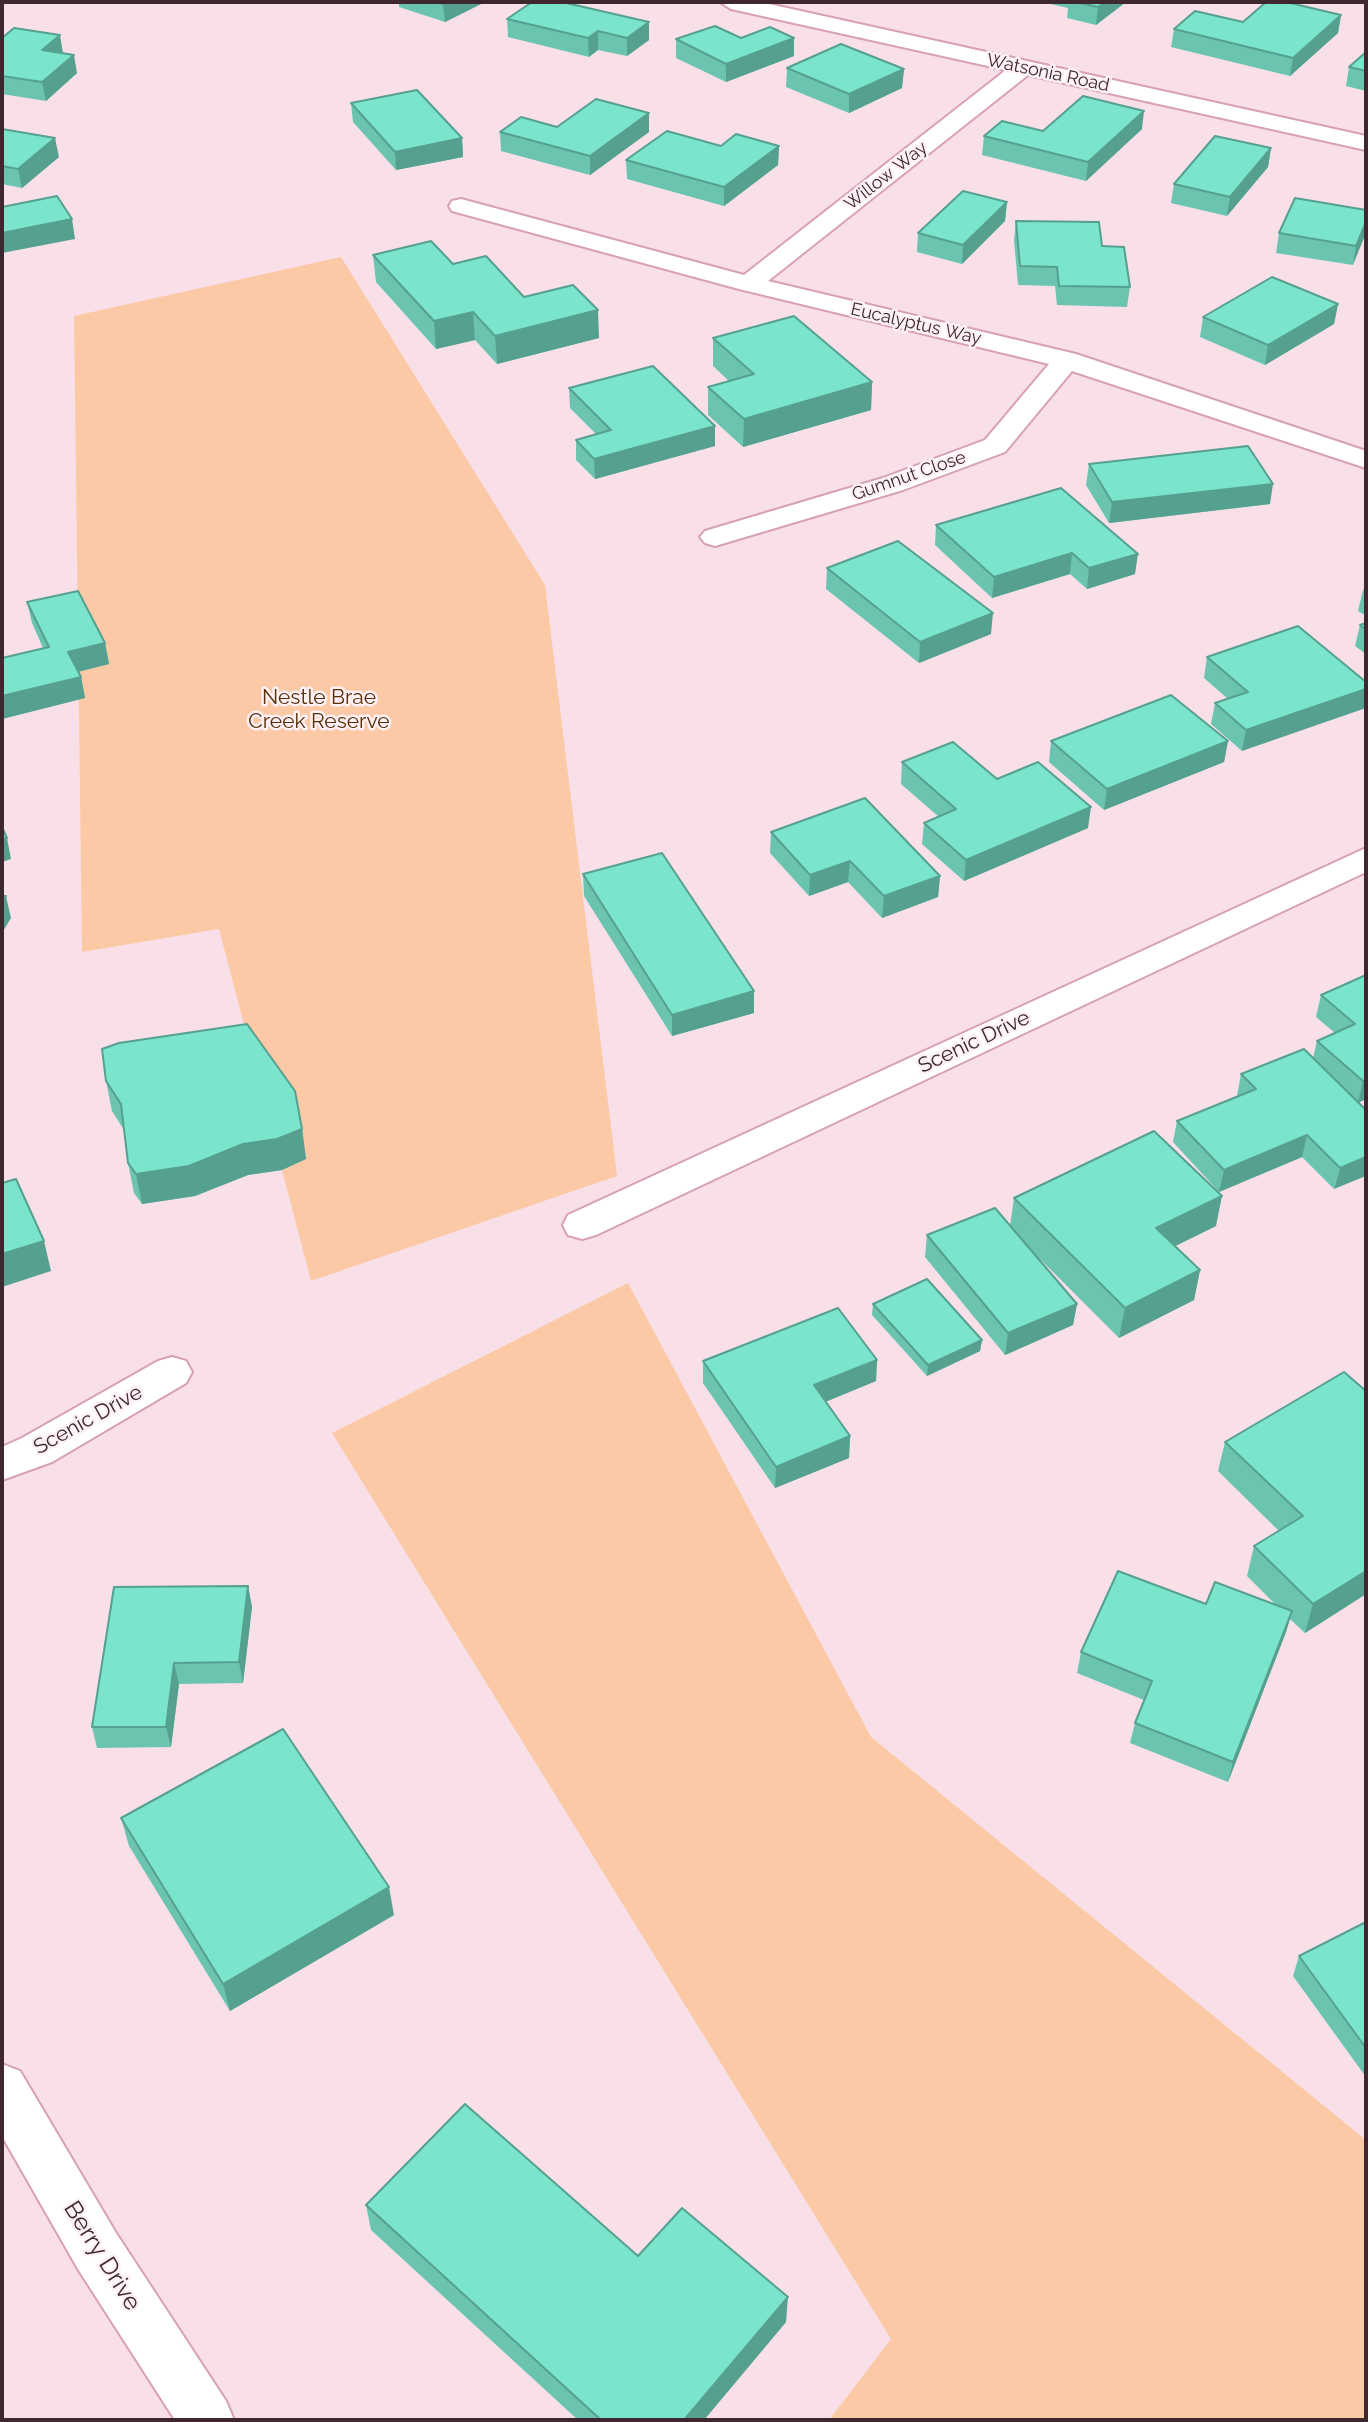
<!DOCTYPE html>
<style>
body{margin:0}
#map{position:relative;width:1368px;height:2422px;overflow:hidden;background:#f9e0e8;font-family:Raleway,sans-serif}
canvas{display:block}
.frame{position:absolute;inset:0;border:4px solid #3e272f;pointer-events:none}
</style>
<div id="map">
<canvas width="1368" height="2422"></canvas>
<div class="frame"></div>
</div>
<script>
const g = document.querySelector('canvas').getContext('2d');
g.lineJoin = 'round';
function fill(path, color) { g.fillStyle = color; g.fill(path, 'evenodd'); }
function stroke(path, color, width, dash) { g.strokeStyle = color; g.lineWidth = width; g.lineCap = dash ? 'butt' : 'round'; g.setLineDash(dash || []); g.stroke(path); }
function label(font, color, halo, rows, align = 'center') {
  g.font = font + ' Raleway,sans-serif'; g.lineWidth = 5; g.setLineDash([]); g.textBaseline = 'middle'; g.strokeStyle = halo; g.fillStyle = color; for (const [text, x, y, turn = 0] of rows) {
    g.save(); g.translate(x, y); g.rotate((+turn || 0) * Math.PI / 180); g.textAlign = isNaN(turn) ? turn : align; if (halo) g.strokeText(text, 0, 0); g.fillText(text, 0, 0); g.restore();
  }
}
const green = new Path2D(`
 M341,257l204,328 72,591 -306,105 -92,-352 -137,23 -8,-636z
 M628,1283l243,454 495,403v280h-537l62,-81 -559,-906z`);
const minor = new Path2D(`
 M720,2h40l606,134v14l-338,-75 -260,206 308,73 290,97v17l-294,-97 -67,81 -102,38 -178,53 -10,3 -10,-3 -5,-6 5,-6 178,-53 102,-38 64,-76 -310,-75 -287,-78 -3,-5 3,-5 9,-2 283,76 262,-205 -275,-61z
 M1366,848v24l-770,363 -14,4 -14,-4 -5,-10 5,-10z
 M172,1357l14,4 6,11 -6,11 -134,79 -50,18v-33l20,-9 136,-77z
 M2,2064l18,7 96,162 110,168 8,19h-59l-97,-151 -76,-133z`);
const wall = new Path2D(`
 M399,2h86l-40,20 -46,-15z
 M532,2l117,38 -22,16 -29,-6 -9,7 -81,-20 -1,-18z
 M1042,2h84l-30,23 -29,-7 1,-10z
 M1341,15l-3,18 -48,43 -119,-29 3,-18z
 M2,38l61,15 14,20 -31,28 -44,-7z
 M741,38l53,18 -68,26 -50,-24v-19z
 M1366,52v39l-20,-5 3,-19z
 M787,68l117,1 -2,19 -53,25 -63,-26z
 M351,103l111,35 1,19 -67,13 -43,-48z
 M649,113v19l-59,43 -89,-24 -1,-19 57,-5z
 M2,129l57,28 -37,31 -20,-4z
 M1142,129l-56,52 -104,-26 2,-19 59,-5z
 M721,146h58l-1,19 -54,41 -97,-27 -1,-19z
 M1271,148l-3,19 -41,49 -56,-13 3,-19z
 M1007,202l-2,19 -43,43 -45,-12 1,-19z
 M1366,210l-13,55 -77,-12 3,-20z
 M1016,221l114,66 -3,20 -70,-2 -2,-19 -37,-1 -4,-45z
 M373,255l80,9 71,33 75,41 -102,26 -22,-24 -39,9 -60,-67z
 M1338,304l-4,20 -69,41 -65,-28 3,-20z
 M713,338l159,44 -1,28 -128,37 -35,-32v-28l21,-6 -16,-15z
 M569,388l146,58 -120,33 -19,-19v-20l20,-6 -26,-26z
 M1089,464l181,40 -161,19 -23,-38z
 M1061,488l74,86 -48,15 -17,-15 -78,24 -57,-53 1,-20z
 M827,568l164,66 -72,29 -93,-74z
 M1366,588v28l-8,-5 5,-21z
 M27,602l78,41 4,21 -31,8 3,5 4,21 -83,21v-61l41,-10 -11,-25z
 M1366,623v31l-11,-8 5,-21z
 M1207,657l159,25 -124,69 -31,-27 4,-21 13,-4 -24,-21z
 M1051,741h177l-4,21 -120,48 -55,-48z
 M902,762l95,17 91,49 -124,53 -42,-37 2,-21 15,-6 -38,-33z
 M771,832l169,44 -2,21 -56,21 -34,-36 -39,14 -39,-43z
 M583,874l171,139 -82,23 -88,-140z
 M1366,975v124l-7,3 -25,87 -32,-32 -83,35 -46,-50 4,-21 60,-25 4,-22 72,-16 4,-17 18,-8 -19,-16 5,-22z
 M106,1081l196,48 4,30 -24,11 -34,5 -53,21 -53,8 -8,-11 -6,-30 -4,-33 -12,-19z
 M1014,1198l202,28 -41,20 25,24 -6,30 -75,38 -92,-92 50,58 -4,21 -68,30 -80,-98 2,-22 83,-9z
 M873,1304l109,36 -2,11 -53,25 -55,-61z
 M877,1360l-1,21 -51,21 25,34 -1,22 -74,30 -72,-105v-22z
 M1366,1391v203l-61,39 -15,-14 -4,13 -58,150 -98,-39 5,-20 9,-23 -67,-27 4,-21 125,-48 70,1 -29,-29 7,-30 25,-15 -61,-60 7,-29z
 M248,1586l4,21 -9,76 -64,1 -8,63 -74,1 -5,-21z
 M121,1818l273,97 -164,96 -101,-165z
 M1366,1922v155l-73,-101 6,-20z
 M366,2205l272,51 148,66 -82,98h-126l-207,-190z`);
const shadedWall = new Path2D(`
 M448,2h37l-40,20 -2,-18z
 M1105,2h21l-30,23 2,-18z
 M1341,15l-3,18 -48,43 3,-18z
 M649,22v18l-22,16v-18z
 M598,31v19l-9,7 -1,-19z
 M60,35l3,18 -21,-3z
 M794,38v18l-68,26v-18z
 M74,55l3,18 -31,28 -4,-19z
 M904,69l-2,19 -53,25v-19z
 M1144,111l-2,18 -56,52 2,-19z
 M649,113v19l-59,43v-19z
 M55,138l4,19 -37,31 -4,-19z
 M462,138l1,19 -67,13 -1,-18z
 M779,146l-1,19 -54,41v-19z
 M1271,148l-3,19 -41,49 3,-19z
 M1007,202l-2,19 -43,43 1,-19z
 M72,219l3,20 -73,14v-20z
 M1366,222v11l-13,32 3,-19z
 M1338,304l-4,20 -69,41 3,-20z
 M598,310l1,28 -102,26 -2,-28z
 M473,312l2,28 -39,9 -2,-28z
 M872,382l-1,28 -128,37 1,-28z
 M715,426v20l-120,33 -1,-20z
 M1273,484l-3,20 -161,19 3,-21z
 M1072,553l-2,21 -78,24 2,-21z
 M1138,554l-3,20 -48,15 2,-21z
 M993,613l-2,21 -72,29 1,-21z
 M105,643l4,21 -36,9 -5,-21z
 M81,677l4,21 -83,21v-23z
 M1366,689v19l-124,43 4,-21z
 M1228,741l-4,21 -120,48 3,-21z
 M1091,807l-3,21 -124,53 2,-21z
 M7,838l4,21 -9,3v-23z
 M850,861l-2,21 -39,14 1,-21z
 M940,876l-2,21 -56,21 2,-22z
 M6,896l5,22 -9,15v-30z
 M754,991v22l-82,23v-21z
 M1366,1080v19l-8,4 5,-22z
 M302,1129l4,30 -24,11 -34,5 -53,21 -53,8 -6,-30z
 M1307,1135l-5,22 -83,35 5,-22z
 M1366,1157v19l-32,13 6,-21z
 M1222,1196l-6,30 -65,32 5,-30z
 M44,1241l7,30 -49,16v-33z
 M1200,1270l-6,30 -75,38 6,-30z
 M1077,1304l-4,21 -68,30 3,-22z
 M982,1340l-2,11 -53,25 1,-11z
 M877,1360l-1,21 -63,26 1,-22z
 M850,1436l-1,22 -74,30 1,-21z
 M1366,1571v23l-61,39 8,-29z
 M248,1586l4,21 -9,76 -4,-21z
 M1292,1611l-6,21 -58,150 5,-20z
 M174,1663l5,21 -8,63 -5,-20z
 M389,1887l5,28 -164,96 -7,-27z
 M788,2297l-2,25 -82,98h-20z`);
const building = new Path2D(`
 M436,2h12l-5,2z
 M532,2h30l87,20 -22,16 -29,-7 -10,7 -81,-19z
 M1076,2h29l-7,5z
 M1266,2h20l55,13 -48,43 -119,-29 21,-18 48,11z
 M715,26l26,12 29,-11 24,11 -68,26 -50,-25z
 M14,28l46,7 -18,15 32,5 -32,27 -40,-6v-38z
 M841,44l63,25 -55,25 -62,-26z
 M1366,52v19l-17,-4z
 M417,90l45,48 -67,14 -44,-49z
 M1083,96l61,15 -56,51 -104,-26 18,-15 41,10z
 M596,99l53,14 -59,43 -90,-24 21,-15 36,10z
 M2,129l53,9 -37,31 -16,-3z
 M667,131l54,15 15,-12 43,12 -55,41 -98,-27z
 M1215,136l56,12 -41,49 -56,-13z
 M963,191l44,11 -44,43 -45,-12z
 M57,196l15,23 -70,14v-26z
 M1295,198l71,12v12l-10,24 -77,-13z
 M1016,221l83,1 3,24 22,1 6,40 -71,-1 -2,-19 -37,-1z
 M431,241l22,23 33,-8 38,41 49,-12 25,25 -103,26 -22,-24 -39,9 -61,-66z
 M1272,277l66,27 -70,41 -65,-28z
 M794,316l78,66 -128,37 -36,-32 46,-13 -41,-36z
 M653,366l62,60 -121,33 -18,-19 35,-10 -42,-42z
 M1248,446l25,38 -161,18 -23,-38z
 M1061,488l77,66 -49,14 -17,-15 -78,24 -58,-52z
 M898,541l95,72 -73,29 -93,-74z
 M78,591l27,52 -37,9 13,25 -79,19v-38l47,-11 -22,-45z
 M1366,623v7l-6,-5z
 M1298,626l68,56v7l-120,41 -31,-27 33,-11 -41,-35z
 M1171,695l57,46 -121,48 -56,-48z
 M953,742l44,37 41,-17 53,45 -125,53 -42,-37 32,-14 -54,-47z
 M865,798l75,78 -56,20 -34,-35 -40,14 -39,-43z
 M2,827l5,11 -5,1z
 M662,853l92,138 -82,24 -89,-141z
 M2,896h4l-4,7z
 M1366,975v105l-3,1 -46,-40 38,-17 -34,-29z
 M247,1024l48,67 7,38 -25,10 -34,5 -54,22 -53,8 -8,-11 -7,-59 -15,-23 -4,-32 17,-6z
 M1304,1049l62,61v47l-26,11 -33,-33 -83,35 -47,-49 79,-32 -15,-15z
 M1154,1131l68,65 -66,32 44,42 -75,38 -111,-110z
 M16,1179l28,62 -42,13v-71z
 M995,1208l82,96 -69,29 -81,-98z
 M927,1279l55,61 -54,25 -55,-61z
 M838,1308l39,52 -63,25 36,51 -74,31 -73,-106z
 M1344,1372l22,19v180l-53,33 -59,-58 49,-30 -78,-74z
 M1118,1571l88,33 9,-22 77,29 -59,151 -98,-39 17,-42 -71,-29z
 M248,1586l-9,76 -65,1 -8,64h-74l22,-140z
 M283,1729l106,158 -166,97 -102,-166z
 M1366,1922v126l-67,-92z
 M465,2104l173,152 44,-48 106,89 -104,123h-83l-235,-215z`);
const farStreetnames = [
 ["Watsonia Road",1048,73,12],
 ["Willow Way",886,176,-38],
 ["Eucalyptus Way",916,324,13],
 ["Gumnut Close",909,476,-19]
];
const parkNames = [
 ["Nestle Brae",319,698],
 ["Creek Reserve",319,722]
];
const streetNames = [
 ["Scenic Drive",974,1042,-25],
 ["Scenic Drive",88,1420,-29]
];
const nearStreetnames = [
 ["Berry Drive",102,2256,58]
];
fill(green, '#fbc9a5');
stroke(minor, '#d8a0b3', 4);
fill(minor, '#fff');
fill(wall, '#6ac4b0');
fill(shadedWall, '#56a090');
fill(building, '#7be4cd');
stroke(building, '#56a090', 2);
label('18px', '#3e272f', '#fef1f5', farStreetnames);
label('21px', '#5a2e05', '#fef1f5', parkNames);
label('21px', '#3e272f', '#fef1f5', streetNames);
label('24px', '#3e272f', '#fef1f5', nearStreetnames);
</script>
